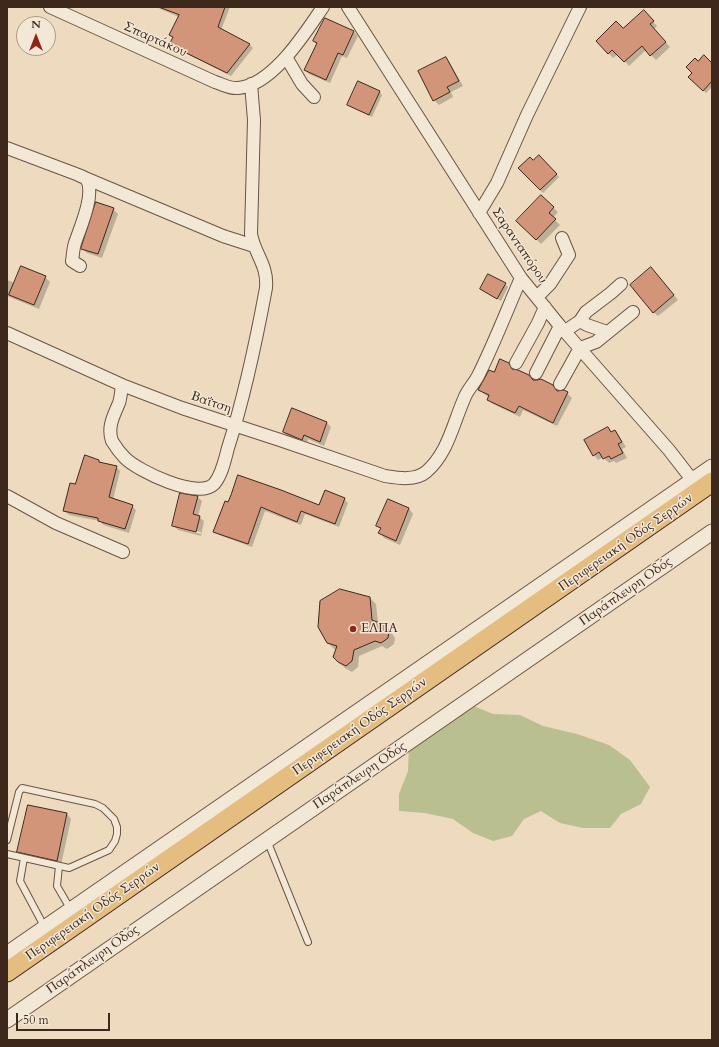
<!DOCTYPE html>
<meta charset="utf-8">
<style>
body{margin:0}
#map{position:relative;width:719px;height:1047px;overflow:hidden;background:#eddabf;font-family:Cardo,serif}
canvas{display:block}
.frame{position:absolute;inset:0;border:8px solid #3e281c;pointer-events:none}
.north{position:absolute;left:16px;top:16px;width:40px;height:40px;box-sizing:border-box;background:#f3e7d5;border:1px solid #ab9b8b;border-radius:50%;rotate:0deg;font-size:11px;font-weight:700;line-height:16px;text-align:center;color:#3e281c}
.north::after{content:'';display:block;margin:auto;width:14px;height:18px;background:#8f2418;clip-path:polygon(50% 0,100% 100%,50% 72%,0 100%)}
.scale{position:absolute;left:16px;top:1013px;width:94px;height:18px;box-sizing:border-box;border:2px solid #3e281c;border-top:0;padding-left:5px;font-size:12px;line-height:14px;white-space:nowrap;color:#3e281c;-webkit-text-stroke:3px #f3e7d5;paint-order:stroke}
</style>
<div id="map">
<canvas width="719" height="1047"></canvas>
<div class="frame"></div>
<div class="north">N</div>
<div class="scale">50 m</div>
</div>
<script>
const g = document.querySelector('canvas').getContext('2d');
g.lineJoin = 'round';
function fill(path, color) { g.fillStyle = color; g.fill(path, 'evenodd'); }
function stroke(path, color, width, dash) { g.strokeStyle = color; g.lineWidth = width; g.lineCap = dash ? 'butt' : 'round'; g.setLineDash(dash || []); g.stroke(path); }
function label(font, color, halo, rows, align = 'center') {
  g.font = font + ' Cardo,serif'; g.lineWidth = 3; g.setLineDash([]); g.textBaseline = 'middle'; g.strokeStyle = halo; g.fillStyle = color; for (const [text, x, y, turn = 0] of rows) {
    g.save(); g.translate(x, y); g.rotate((+turn || 0) * Math.PI / 180); g.textAlign = isNaN(turn) ? turn : align; if (halo) g.strokeText(text, 0, 0); g.fillText(text, 0, 0); g.restore();
  }
}
const green = new Path2D(`
 M471,705l22,9 27,1 23,11 34,8 32,11 21,15 20,27 -9,17 -20,10 -11,14h-27l-23,-5 -19,-12 -17,8 -12,17 -19,5 -20,-8 -20,-14 -28,-6 -26,-2v-17l9,-23 1,-24z`);
const shadow = new Path2D(`
 M156,7h74l-9,23 29,15 3,3 -22,28 -54,-27 -6,-6 3,-5 5,-21z
 M648,16l9,10 -3,3 16,18 -14,13 -10,-10 -17,16 -11,-12 -5,4 -16,-17 26,-11z
 M325,19l29,13 4,4 -11,22 -5,-2 -12,27 -21,-9 -4,-4 12,-26 -3,-3z
 M446,58l4,5 13,23 -12,6 2,5 -14,8 -5,-5z
 M698,63l14,1v23l-6,6 -16,-16z
 M358,82l22,10 2,3 -10,22 -21,-10 -3,-3z
 M539,156l20,21 -16,16 -24,-25 14,-6z
 M542,197l16,15 -5,6 7,7 -19,19 -23,-23z
 M113,209l5,5 -16,44 -15,-5 -5,-5z
 M656,273l22,27 -20,16 -5,-4z
 M45,277l5,5 -11,27 -32,-13v-16l8,3z
 M505,284l3,3 -7,14 -20,-12z
 M508,364l6,7 19,10 19,4 6,7 9,1 5,5 -15,28 -34,-16 -3,7 -27,-13 -5,-5 1,-2 -5,-3 -4,-4 15,-16z
 M327,423l4,4 -7,19 -16,-7 -1,5 -19,-7 -4,-5z
 M608,429l4,3 3,-1 4,5 7,11 -4,2 5,9 -11,5 -2,-2 -5,2 -6,-6 -5,3 -4,-5z
 M99,461l2,2 15,4 4,4 -7,29 19,6 4,4 -7,23 -26,-8 -3,-4 -31,-6 -5,-4 12,-26z
 M197,497l5,4 -4,15 6,5 -3,15 -23,-6 -5,-5zM177,526l24,6v2l-24,-6z
 M344,499l4,4 -9,24 -34,-13 -4,11 -36,-14 -13,36 -33,-12 -4,-4 13,-27 92,2z
 M388,501l21,8 4,5 -13,31 -16,-7 -4,-5 1,-4 -3,-4z
 M370,598l6,6 2,19 6,3 7,6 4,6 -1,6 -7,5 -5,-3 -23,10 -1,11 -6,5 -7,-4 -7,-6 -1,-12 -3,-1 -6,-6z
 M7,778l1,1 -1,25z
 M67,814l4,5 -10,46 -38,-9 -5,-5z`);
const building = new Path2D(`
 M159,7h66l-7,20 32,17 -23,29 -55,-27 1,-2 -3,-1 3,-6 -4,-2 10,-20z
 M644,10l10,11 -4,3 16,18 -16,14 -8,-10 -18,16 -12,-12 -4,4 -12,-13 20,-20 7,7z
 M325,18l29,13 -11,24 -5,-2 -12,27 -22,-10 13,-27 -4,-2z
 M704,55l8,8v18l-9,10 -15,-14 4,-4 -6,-6 9,-9 3,3z
 M446,57l13,24 -12,6 3,5 -17,9 -15,-30z
 M358,81l22,10 -11,24 -22,-10z
 M539,155l18,19 -17,16 -22,-22 12,-11 3,3z
 M541,195l13,12 -5,6 7,6 -20,21 -20,-19z
 M96,202l18,6 -16,46 -17,-5z
 M21,266l25,10 -12,29 -25,-10z
 M651,267l23,28 -21,18 -23,-28z
 M488,274l18,9 -9,16 -17,-10z
 M500,359l9,4 3,6 6,1 11,5 4,5h4l4,-1 12,6 4,6 7,-1 4,2 -15,31 -34,-17 -4,7 -28,-13 2,-5 -11,-5 11,-20 5,2z
 M292,408l35,14 -7,20 -16,-7 -2,5 -19,-8z
 M608,427l3,5 4,-2 7,12 -4,2 5,9 -12,6 -2,-3 -6,3 -4,-7 -6,4 -9,-16z
 M85,455l14,5v2l18,4 -8,31 24,8 -8,24 -27,-8v-3l-35,-7 7,-28 5,1z
 M238,475l43,15 38,15 6,-15 20,8 -10,26 -34,-13 -4,11 -36,-15 -13,37 -35,-12 12,-31 3,1 3,-7z
 M180,493l18,3 -5,18 7,2 -4,16 -24,-6z
 M388,499l21,9 -13,33 -18,-8 3,-5 -5,-2z
 M340,589l30,8 2,23 13,5 4,6 -1,7 -7,5 -6,-2 -21,9 -2,11 -6,5 -8,-4 -5,-5 4,-11 -10,-3 -9,-16 2,-26z
 M28,805l39,8 -10,48 -40,-9z`);
const service = new Path2D(`
 M7,840l12,-48 3,-4 73,16 8,4 11,11 3,8v7l-2,7 -6,9 -40,18 -62,-14
 M267,840l41,102
 M24,858l-4,23 25,47
 M59,866l-2,20 14,24`);
const minor = new Path2D(`
 M50,7l165,75c7,2 15,7 23,6 35,-3 67,-55 85,-81
 M348,7l173,271 39,48 109,124 24,31
 M286,57l16,27 12,13
 M7,148l69,26c4,2 9,3 11,6 8,15 -7,48 -12,63 -2,6 -2,12 -3,18l8,5
 M85,178l138,58 31,10
 M479,213l18,-30 30,-68 53,-108
 M537,297l13,-13 19,-29 -7,-17
 M580,321l7,4 20,7
 M565,331l15,-10 6,-9 25,-19 10,-9
 M7,333l115,52 60,23 98,32 105,36c13,2 30,5 41,-4 22,-19 27,-48 38,-73 3,-9 10,-15 14,-23 16,-32 29,-66 43,-98
 M516,363l22,-40 7,-16
 M536,373l24,-47
 M560,384l20,-36 16,-6 37,-30
 M122,385c-1,6 -1,12 -3,18 -5,12 -12,24 -7,38 3,5 9,13 13,17 13,13 73,42 89,26 8,-9 11,-25 14,-36 17,-53 28,-106 38,-160 2,-23 -11,-33 -15,-54l3,-114 -3,-36
 M7,496l49,27 67,29`);
const tertiary = new Path2D(`
 M7,954l705,-487
 M7,1020l705,-488`);
const primary = new Path2D(`
 M7,972l705,-490`);
const markers = [
 [353,629,4,"#8f2418"]
];
const streetNames = [
 ["Σπαρτάκου",155,40,24],
 ["Σαρανταπόρου",519,246,56],
 ["Βαΐτση",211,403,19],
 ["Περιφερειακή Οδός Σερρών",626,543,-35],
 ["Παράπλευρη Οδός",626,592,-35],
 ["Περιφερειακή Οδός Σερρών",360,727,-35],
 ["Παράπλευρη Οδός",360,776,-34],
 ["Περιφερειακή Οδός Σερρών",93,912,-35],
 ["Παράπλευρη Οδός",93,960,-35]
];
const poiNames = [
 ["ΕΛΠΑ",361,629]
];
fill(green, '#babf90');
fill(shadow, '#0003');
fill(building, '#d2957a');
stroke(building, '#3e281c', 1);
stroke(service, '#6a5445', 8);
stroke(minor, '#6a5445', 14);
stroke(tertiary, '#6a5445', 17);
stroke(primary, '#3e281c', 21);
stroke(service, '#f3e7d5', 6);
stroke(minor, '#f3e7d5', 12);
stroke(tertiary, '#f3e7d5', 15);
stroke(primary, '#e6bd80', 19);
for (const [x, y, r, color] of markers) { const dot = new Path2D(); dot.arc(x, y, r, 0, 2 * Math.PI); g.fillStyle = color; g.fill(dot); stroke(dot, '#f3e7d5', 1.5); }
label('13px', '#3e281c', '#f3e7d5', streetNames);
label('13px', '#3e281c', '#f3e7d5', poiNames, 'left');
</script>
